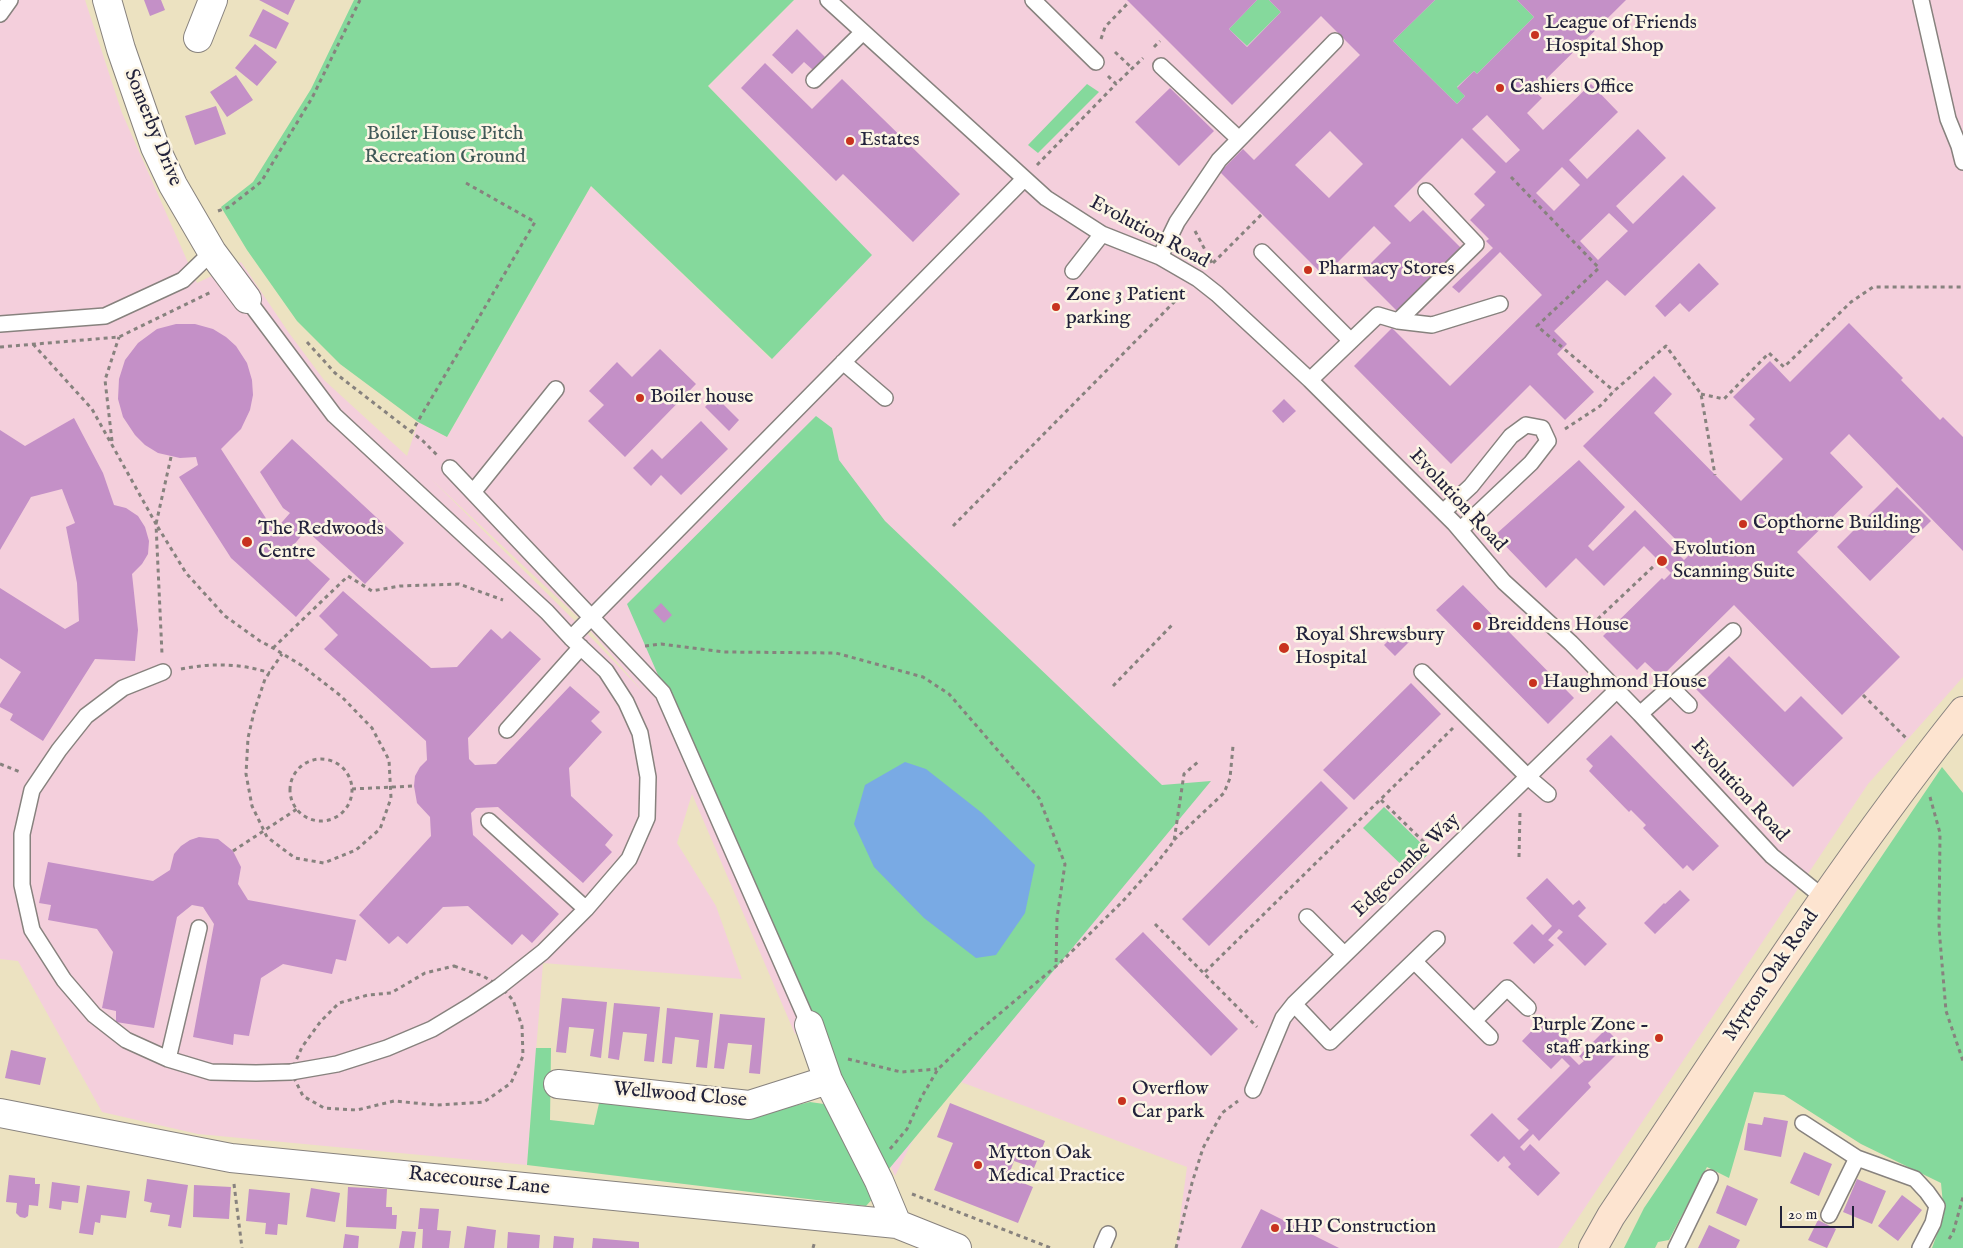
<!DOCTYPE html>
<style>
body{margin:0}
#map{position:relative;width:1963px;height:1248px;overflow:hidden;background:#ece2c1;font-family:"IM FELL English",serif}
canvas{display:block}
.scale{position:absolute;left:1780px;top:1206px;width:74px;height:22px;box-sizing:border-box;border:2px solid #22223b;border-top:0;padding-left:6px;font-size:15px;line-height:18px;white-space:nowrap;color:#22223b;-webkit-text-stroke:4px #fcf5e5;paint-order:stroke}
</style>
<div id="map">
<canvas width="1963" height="1248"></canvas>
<div class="scale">20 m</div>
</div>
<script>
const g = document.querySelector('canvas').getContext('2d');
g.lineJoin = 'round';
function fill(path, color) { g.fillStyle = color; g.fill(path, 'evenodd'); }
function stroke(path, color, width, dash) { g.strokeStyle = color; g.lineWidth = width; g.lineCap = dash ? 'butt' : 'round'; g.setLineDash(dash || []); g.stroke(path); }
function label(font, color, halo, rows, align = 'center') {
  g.font = font + ' "IM FELL English",serif'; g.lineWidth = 5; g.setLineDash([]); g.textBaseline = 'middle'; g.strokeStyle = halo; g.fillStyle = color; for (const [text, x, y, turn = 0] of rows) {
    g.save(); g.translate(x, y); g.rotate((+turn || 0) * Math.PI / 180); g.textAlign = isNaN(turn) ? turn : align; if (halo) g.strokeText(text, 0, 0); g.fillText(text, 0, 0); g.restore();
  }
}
const built = new Path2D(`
 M0,0h85l37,113 75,170 44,-21 48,71 35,47 83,76 11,-34 29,15 144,-251 180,173 100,-104 -163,-169 86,-86h1169v677l-95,107 -310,464h-382l11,-81 -242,-91 -50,100 -66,-151 -34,9 -103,-240 -15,49 39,63 26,73 -199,-16 -16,202 -329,-31 -96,-22 -84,-151 -18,-2zM430,478l150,141 64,74 -62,-65z`);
const green = new Path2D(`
 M354,0h440l-86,86 164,169 -100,104 -181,-173 -144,251 -29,-15 -78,-58 -43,-43 -50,-71 -26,-43 32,-25 58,-93z
 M1257,0h12l12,12 -34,34 -18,-17z
 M1435,0h82l17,17 -57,57 -3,-3 -17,16 8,9 -8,8 -64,-63z
 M1087,84l12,8 -61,61 -10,-8z
 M816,416l16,12 7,32 46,61 277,264 49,-4 -332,400 -252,-577z
 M1942,767l21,26v455h-31l12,-33 -3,-32 -80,-39 -77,-49 -30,-3 -25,86 -22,-11 -38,73 -11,2 -3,6h-31l20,-40z
 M1384,807l46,45 -20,21 -47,-45z
 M536,1048h15l-1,72 44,5 6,-26 148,18 62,-15 21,3 45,90 -10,11 -339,-41z`);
const water = new Path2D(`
 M905,762l21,7 56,44 53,52 -10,48 -29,42 -20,3 -52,-40 -50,-51 -20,-43 11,-39z`);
const building = new Path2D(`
 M144,0h17l4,10 -15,6z
 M259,0h36l-7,15z
 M1127,0h130l-28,29 18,18 34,-35 -12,-12h166l-42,41 64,63 8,-8 -8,-8 17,-17 3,3 57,-57 -17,-17h109l-92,91 8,7 -15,15 16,17 48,-46 27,28 -49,48 18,19 51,-50 28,29 -50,48 17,18 50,-49 33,33 -91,88 -18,-16 -53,51 13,13 -10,10 37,38 -29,28 -35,-35 -79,79 -97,-98 38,-38 58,58 92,-91 -42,-43 -41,41 -7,-6 41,-39 -7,-7 3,-2 -19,-19 15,-15 -11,-11 22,-22 -34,-34 -68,68 16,16 13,-12 41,41 -64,63 -40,-40 31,-31 -17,-17 -50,50 -104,-104 23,-23 11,11 106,-105 -39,-39 -89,89zM1487,115l33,35 -14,13 -34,-34zM1330,131l33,33 -34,34 -34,-33zM1562,167l18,18 -26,26 -18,-18zM1609,213l19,18 -30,29 -18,-19z
 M263,9l26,14 -13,26 -27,-13z
 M797,29l28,28 -12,13 -9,-8 -12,12 -20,-19z
 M255,44l22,18 -20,24 -22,-18z
 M765,63l47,46 30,-30 118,115 -47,48 -70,-68 -7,7 -95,-93z
 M236,75l17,25 -26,17 -17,-25z
 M1170,88l44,43 -35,35 -44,-44z
 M216,106l10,28 -31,11 -10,-29z
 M1699,263l20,21 -30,28 -9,-9 -15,14 -10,-11z
 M1849,323l54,55 -2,2 39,40 3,-3 20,20v114l-114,-117 -19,19 33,34 -66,65 103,105 -58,58 -108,-110 -73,72 -16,-15 -8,8 -34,-34 59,-58 2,2 7,-7 -27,-27 -40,40 -28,-28 -30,30 -51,-53 84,-75 46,47 -37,39 5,5 42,-41 49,50 6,-6 -107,-108 71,-70 18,18 -18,19 87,88 42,-42 -34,-34 6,-6 -22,-22 37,-36 20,21z
 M176,324h19l18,5 13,8 10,9 11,17 5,17 1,15 -3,15 -9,19 -20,20 48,74 7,6 14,-16 -7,-5 -23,-36 32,-33 112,104 -39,41 -59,-54 -13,16 37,33 -34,38 -65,-59 -52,-81 19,-12 -2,-8 -16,1 -22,-5 -13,-8 -10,-10 -12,-18 -5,-18 1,-20 6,-19 13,-17 19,-14z
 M660,349l36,35 -71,73 -37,-36 16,-16 -15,-14 28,-29 15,15z
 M715,396l24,24 -10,11 -24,-24z
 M1284,399l12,12 -13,12 -11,-12z
 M74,418l29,55 11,32 12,3 12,8 7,11 4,14 -1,13 -6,10 -10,10 6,56 -3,31 -40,-2 -52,82 -33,-21 3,-6 -13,-7v-3l21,-32 -21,-14v-70l65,41 14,-8 -2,-38 -11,-56 9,-4 -13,-34 -31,8 -31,53v-120l25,16z
 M701,421l27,28 -47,46 -20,-20 -10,11 -18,-18 19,-19 10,10z
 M1897,487l34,34 -61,60 -33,-34z
 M1463,585l111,113 -26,26 -112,-114z
 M343,591l88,77 26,-1 34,-38 11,10 8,-8 31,28 -73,79 1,21 6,6 21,-1 74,-78 30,26 -9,9 11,11 -33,36 2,28 42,39 -8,10 7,7 -29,31 -85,-76 -22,1 -5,5 2,22 86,79 -27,29 -10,-9 -10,11 -44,-39 -25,1 -36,37 -9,-8 -9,8 -30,-29 72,-79 -1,-19 -13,-14 -3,-17 1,-10 5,-9 7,-7 -1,-19 -102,-92 14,-14 -19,-19z
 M661,603l11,12 -8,8 -11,-12z
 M1401,628l11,11 -17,17 -11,-11z
 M1729,656l56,56 16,-16 42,42 -50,49 -97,-98z
 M1411,683l30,31 -87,86 -31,-30z
 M1611,735l108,111 -26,25 -6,-6 -4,4 -40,-41 3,-3 -15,-15 -2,2 -40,-41 4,-5 -7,-7z
 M1321,781l27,27 -139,138 -27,-27z
 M199,837l19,2 15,12 8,16 -3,17 10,16 108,20 -10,41 -10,-2 -4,15 -49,-10 -22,14 -12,58 -15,-2 -1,11 -40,-8 21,-113 -11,-17 -11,-2 -15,12 -23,111 -38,-6v-11l-14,-3 11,-56 -16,-23 -49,-9 3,-15 -12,-2 9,-41 105,19 17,-11 4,-16 7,-8 9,-6z
 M1547,878l26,27 6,-5 7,8 -8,8 29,28 -22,22 -28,-28 6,-6 -4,-3 -11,11 6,5 -20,19 -21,-21 19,-19 11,11 9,-9 -26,-28z
 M1680,890l10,10 -35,34 -11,-11 20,-20 1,1z
 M1143,932l95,97 -27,27 -96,-97z
 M562,998l45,4 -6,56 -11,-2 4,-27 -25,-2 -3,26 -10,-1z
 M614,1003l46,4 -6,55 -10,-1 3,-27 -24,-2 -4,28 -11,-2z
 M667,1008l46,5 -6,55 -11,-1 3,-27 -24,-3 -3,27 -10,-1z
 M720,1014l45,4 -5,56 -11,-1 3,-28 -24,-2 -4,26 -10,-1z
 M1545,1017l29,29 -7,7 12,12 5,-4 -5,-5 27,-27 18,18 -36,36 3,4 -52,54 -6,-7 -13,13 4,4 6,-7 30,29 -22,23 -30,-29 3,-3 -7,-8 -6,6 -28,-27 22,-22 27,27 10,-10 -12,-11 53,-53 -8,-8 -11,11 -29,-28z
 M11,1050l35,8 -6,27 -35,-7z
 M950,1103l95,38 -11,27 -20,-7 -6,16 25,10 -15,36 -84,-33 19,-47 -16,-6z
 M1764,1117l24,4 -7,36 -37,-7 4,-27 14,2z
 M1804,1152l28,12 -13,32 -29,-13z
 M9,1175l26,3v6h5l-2,22 -9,-1 -1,11 -3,2 -5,-1 -4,-4 1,-10 -11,-1z
 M147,1179l41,6 -7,43 -13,-2 2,-11 -20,-3 2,-9 -8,-2z
 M1857,1179l29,12 -14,33 -29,-12z
 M52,1182l28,4 -2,17 -16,-2 -1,9 -12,-2z
 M87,1185l43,6 -4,27 -25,-3 -1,8 -5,-1 -2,13 -14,-2z
 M194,1185l37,2 -2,32 -36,-2z
 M1727,1185l31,14 -12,27 -30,-13z
 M348,1187l39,2 -1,18h6v8h5l-1,14 -50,-2z
 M311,1188l29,5 -5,29 -29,-5z
 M249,1189l41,4 -3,32 -9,-1 -1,11 -12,-1 1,-11 -20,-2z
 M1902,1195l20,15 -24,31 -20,-15z
 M420,1208l19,1 -2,21 14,1 -2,17h-27l1,-19h-5z
 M1261,1209l78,39h-98z
 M1818,1220l18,9 -9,19 -19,-8z
 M1709,1225l31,15 -4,8h-38z
 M467,1226l29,4 -2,18h-30z
 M402,1231l14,1 -2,16h-15z
 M508,1232l32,3 -1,13h-32z
 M345,1234l14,2 -1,12h-15z
 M554,1236l20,2 -1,10h-20z
 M593,1238l46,4v6h-47z`);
const path = new Path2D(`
 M1101,39l4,-12 24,-25
 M1154,47l6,-6
 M1115,52l18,17
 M1108,76l8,8 27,-26
 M1037,165l79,-81
 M1511,177l88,91 -62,58 77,65
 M218,211l11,-4 32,-25 51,-84 48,-98
 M1195,231l17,32
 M1213,263l49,-49
 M307,342l28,31 88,68 15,15
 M33,344l59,65 64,115 6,130
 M0,347l119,-10 92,-45
 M1701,394l23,5 45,-46 15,14 67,-65 22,-15h90
 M1565,429l35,-23 14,-15 52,-45 35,48 14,81
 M411,433l124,-211 -69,-39
 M112,441l-7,-61 14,-43
 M171,457l-15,67 30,49 39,43 35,25 13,7 28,17 40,31 31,32 17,32 2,38 -11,31 -24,21 -32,13 -29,-5 -28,-21 -15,-31 -6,-32 2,-36 6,-26 11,-33 17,-25
 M953,526l231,-234
 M1586,630l70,-66
 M645,646l16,-2 63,8 112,1 87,24 26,17 90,104 26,66 -8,54 -1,48
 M273,648l75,-72 24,15 28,-5 59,-2 44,16
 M181,669c30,-6 59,-6 89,4
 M1113,686l60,-62
 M1863,695l44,44
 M290 790a31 31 0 1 1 62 0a31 31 0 1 1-62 0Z
 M0,764l20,8
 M352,789l62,-3
 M1930,797l10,36 -1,95 7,83 17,50
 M1381,800l47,46
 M1174,840l50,-47 6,-15 3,-32
 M233,851l64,-42
 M1519,857l1,-45
 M1155,924l102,103
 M454,966l29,10 17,10 13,14 9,26 1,30 -12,27 -27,19 -48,3 -42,-4 -37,9 -33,-2 -21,-12 -12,-24 11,-25 19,-26 18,-18 29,-8 23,-2 34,-20z
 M1205,972l248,-244
 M848,1059l53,13 36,-3
 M890,1149l17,-20 14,-31 17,-29 35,-33 88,-74 61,-60 34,-38 18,-23 10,-67 15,-13
 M234,1184l8,64
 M912,1194l139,54
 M1949,1239l4,-6 10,-36
 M813,1248l2,-7
 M1176,1248l16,-65 11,-35 19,-35 16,-12`);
const service = new Path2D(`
 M828,0l218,198 56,36 58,23 38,22 19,15 93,86 144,143 50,59 67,61 69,71 132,142 52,42
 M1033,0l63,62
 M1921,0l27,119 11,27 4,16
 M0,14l10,-14
 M1161,66l78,73
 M814,80l49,-48
 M1262,252l89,89
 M1160,257l17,-35 42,-62 116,-119
 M1073,271l29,-37
 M1398,321l78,-77 -50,-53
 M0,324l105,-8 78,-36 29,-28
 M843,362l42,36
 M1310,380l68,-65 20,6 34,4 68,-21
 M450,468l213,225 146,332
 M474,491l82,-102
 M1443,512l28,-26 40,-50 15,-11 16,3 6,13 -17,22 -71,67
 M571,638l453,-459
 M163,672l-40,16 -37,28 -27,34 -27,40 -10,44v51l10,45 32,50 30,35 32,25 42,19 43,13 45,1 35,-1 46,-8 50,-16 45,-19 38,-23 30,-20 43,-34 43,-43 43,-50 18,-41 1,-41 -8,-44 -14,-31 -20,-31 -35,-33 -24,-26 -213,-197 -87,-116
 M1422,672l106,105 20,17
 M1671,687l18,18
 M1640,714l93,-83
 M507,730l74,-83
 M489,821l97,88
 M1307,917l37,37
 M1414,961l76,76
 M1294,1004l36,38 107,-103
 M1474,1021l33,-33 21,20
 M168,1059l31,-131
 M1253,1090l30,-72 11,-14 323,-314
 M1803,1123l54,35 58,21 12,13 10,14 -4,17 -13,25
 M1829,1215l28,-57
 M1102,1248l6,-14
 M1676,1248l34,-70`);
const minor = new Path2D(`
 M107,0l14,49 34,98 18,38 39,67 35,47
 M198,38l15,-38
 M809,1025l19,55 51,101 18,43
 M558,1084l191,21 79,-25
 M0,1113l231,45 666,66 60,24`);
const secondary = new Path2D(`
 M1593,1248l18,-32c114,-170 224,-345 352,-505`);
const markers = [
 [1535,35,5,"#c8321e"],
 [1500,88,5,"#c8321e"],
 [850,141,5,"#c8321e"],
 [1308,270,5,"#c8321e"],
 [1056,307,5,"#c8321e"],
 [640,398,5,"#c8321e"],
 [1743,524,5,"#c8321e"],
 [247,542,6,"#c8321e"],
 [1662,561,6,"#c8321e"],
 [1477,626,5,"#c8321e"],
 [1284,648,6,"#c8321e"],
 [1533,683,5,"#c8321e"],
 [1659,1038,5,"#c8321e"],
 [1122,1101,5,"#c8321e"],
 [978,1165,5,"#c8321e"],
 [1275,1228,5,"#c8321e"]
];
const poiNames = [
 ["League of Friends",1545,24],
 ["Hospital Shop",1545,47],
 ["Cashiers Office",1510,88],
 ["Estates",860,141],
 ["Pharmacy Stores",1318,270],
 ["Zone 3 Patient",1066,296],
 ["parking",1066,319],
 ["Boiler house",650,398],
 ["Copthorne Building",1753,524],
 ["The Redwoods",258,530],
 ["Centre",258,553],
 ["Evolution",1673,550],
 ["Scanning Suite",1673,573],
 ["Breiddens House",1487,626],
 ["Royal Shrewsbury",1295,636],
 ["Hospital",1295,659],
 ["Haughmond House",1543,683],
 ["Purple Zone -",1649,1026,"right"],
 ["staff parking",1649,1049,"right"],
 ["Overflow",1132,1090],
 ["Car park",1132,1113],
 ["Mytton Oak",988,1154],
 ["Medical Practice",988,1177],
 ["IHP Construction",1285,1228]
];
const streetNames = [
 ["Somerby Drive",152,128,68],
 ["Evolution Road",1149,233,28],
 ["Evolution Road",1457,501,47],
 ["Evolution Road",1739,791,47],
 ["Edgecombe Way",1407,866,-44],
 ["Mytton Oak Road",1772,976,-56],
 ["Wellwood Close",680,1096,5],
 ["Racecourse Lane",479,1182,6]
];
const parkNames = [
 ["Boiler House Pitch",445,135],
 ["Recreation Ground",445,158]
];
fill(built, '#f4cfdc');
fill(green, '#85d99c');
fill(water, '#79aae4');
fill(building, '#c490c7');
stroke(service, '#87827e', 18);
stroke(minor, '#87827e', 30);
stroke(secondary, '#87827e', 30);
stroke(path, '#87827e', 3, [4, 4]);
stroke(service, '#fff', 15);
stroke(minor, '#fff', 28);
stroke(secondary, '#fde4d0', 28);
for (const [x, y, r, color] of markers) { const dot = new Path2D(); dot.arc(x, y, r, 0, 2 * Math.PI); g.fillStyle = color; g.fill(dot); stroke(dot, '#fcf5e5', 2); }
label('20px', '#22223b', '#fcf5e5', poiNames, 'left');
label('20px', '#22223b', '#fcf5e5', streetNames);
label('20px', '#405958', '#fcf5e5', parkNames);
</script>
